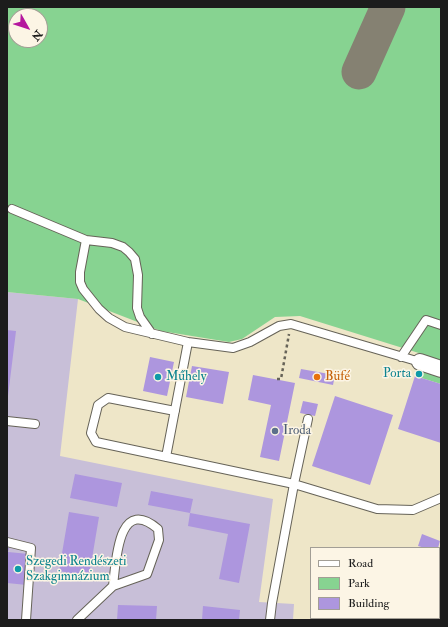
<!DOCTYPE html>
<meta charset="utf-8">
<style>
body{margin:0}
#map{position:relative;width:448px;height:627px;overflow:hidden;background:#eee6c8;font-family:"IM FELL Double Pica",serif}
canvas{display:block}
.frame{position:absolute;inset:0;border:8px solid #1c1c1c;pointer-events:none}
.legend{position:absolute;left:310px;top:547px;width:130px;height:72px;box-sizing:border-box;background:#fcf5e5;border:1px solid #a29e95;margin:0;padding:5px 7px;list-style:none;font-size:12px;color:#1c1c1c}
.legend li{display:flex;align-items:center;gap:8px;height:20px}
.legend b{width:20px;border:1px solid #a29e95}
.north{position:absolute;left:8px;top:8px;width:40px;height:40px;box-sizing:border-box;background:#fcf5e5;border:1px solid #a29e95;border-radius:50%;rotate:129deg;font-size:11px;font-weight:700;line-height:16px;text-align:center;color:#1c1c1c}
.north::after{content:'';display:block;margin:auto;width:14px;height:18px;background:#b5179e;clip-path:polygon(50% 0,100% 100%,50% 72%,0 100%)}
</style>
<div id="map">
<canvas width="448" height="627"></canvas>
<div class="frame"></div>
<ul class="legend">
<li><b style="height:5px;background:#fff"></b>Road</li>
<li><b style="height:11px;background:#87d391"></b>Park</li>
<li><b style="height:11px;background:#ad96de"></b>Building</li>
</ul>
<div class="north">N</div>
</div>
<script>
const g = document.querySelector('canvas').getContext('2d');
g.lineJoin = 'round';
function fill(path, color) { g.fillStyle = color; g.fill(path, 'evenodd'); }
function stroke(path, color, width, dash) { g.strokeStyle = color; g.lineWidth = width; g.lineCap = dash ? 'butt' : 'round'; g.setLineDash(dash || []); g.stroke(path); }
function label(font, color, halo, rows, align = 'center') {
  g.font = font + ' "IM FELL Double Pica",serif'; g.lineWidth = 3; g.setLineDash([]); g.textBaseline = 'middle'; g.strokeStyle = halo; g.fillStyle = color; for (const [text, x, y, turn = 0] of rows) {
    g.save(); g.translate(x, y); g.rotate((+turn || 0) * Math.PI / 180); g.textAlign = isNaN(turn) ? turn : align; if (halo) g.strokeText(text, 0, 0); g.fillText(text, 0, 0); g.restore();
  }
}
const industrial = new Path2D(`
 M7,292l71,7 -18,157 213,43 -14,103 35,2 -1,16h-286z`);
const green = new Path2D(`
 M7,7h434v377l-26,-8 7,-22 -122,-38 -25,1 -33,22 -13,3 -68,-11 -83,-32 -71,-7zM16,16h24v24h-24z`);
const taxiway = new Path2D(`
 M359,72l29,-65`);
const building = new Path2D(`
 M7,330l9,1 -8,65h-1z
 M150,357l24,5 -7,34 -24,-5z
 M192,366l37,6 -6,32 -37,-7z
 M301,369l34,6 -2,10 -34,-7z
 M253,375l42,8 -16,78 -19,-4 11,-52 -23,-5z
 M415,376l26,8v59l-43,-14z
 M335,396l58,19 -23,70 -58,-19z
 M303,401l15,3 -3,12 -15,-3z
 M75,474l47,9 -5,24 -47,-9z
 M151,491l42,8 -3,14 -42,-8z
 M69,512l30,5 -10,59 -30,-5z
 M190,513l60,11 -11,59 -20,-4 9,-45 -40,-8z
 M422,534l18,7 -2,7h-13l-7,-2z
 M7,548h2l-1,4 21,2 -2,31 -20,-2z
 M118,605l39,1 -1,14h-39z
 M203,606l37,4 -1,10h-37z`);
const path = new Path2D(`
 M277,379h4l8,-45`);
const service = new Path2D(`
 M12,209l74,31 26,3 11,4 6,5 6,7 3,16 -1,33 3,9 12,17
 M86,240l-6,32v10l3,7 16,20 10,9 16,9 63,15 45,6 17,-6 29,-16 12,-2 129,38
 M401,357l25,-37 15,5
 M175,411l-67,-13 -10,7 -7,28 5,9 198,42 83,25 36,1 28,-12
 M7,421l28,3
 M166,457l22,-115
 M7,542l24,6 -5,72
 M77,620l36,-34 34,-12 12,-34 -1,-11c-40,-34 -42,32 -45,57
 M270,620l2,-17 22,-119 14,-65`);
const minor = new Path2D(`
 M420,362l21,7`);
const markers = [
 [419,374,4,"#0f9aa8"],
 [158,377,4,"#0f9aa8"],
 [317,377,4,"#e8710a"],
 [275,431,4,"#5c6f8a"],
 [18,569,4,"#0f9aa8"]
];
const cultureNames = [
 ["Porta",411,374,"right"],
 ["Műhely",166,377],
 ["Szegedi Rendészeti",26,562],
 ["Szakgimnázium",26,577]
];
const foodNames = [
 ["Büfé",325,377]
];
const serviceNames = [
 ["Iroda",283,431]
];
fill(industrial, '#c8bfd8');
fill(green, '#87d391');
stroke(taxiway, '#858172', 35);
fill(building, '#ad96de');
stroke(service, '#666358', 10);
stroke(minor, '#666358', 18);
stroke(path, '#666358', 2.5, [3, 3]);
stroke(service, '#fff', 8);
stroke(minor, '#fff', 16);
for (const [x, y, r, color] of markers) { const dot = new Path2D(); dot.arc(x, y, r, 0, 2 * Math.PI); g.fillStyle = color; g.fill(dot); stroke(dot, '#fcf5e5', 1.5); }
label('13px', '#0d838f', '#fcf5e5', cultureNames, 'left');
label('13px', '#c56008', '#fcf5e5', foodNames, 'left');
label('13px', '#4e5e75', '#fcf5e5', serviceNames, 'left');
</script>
